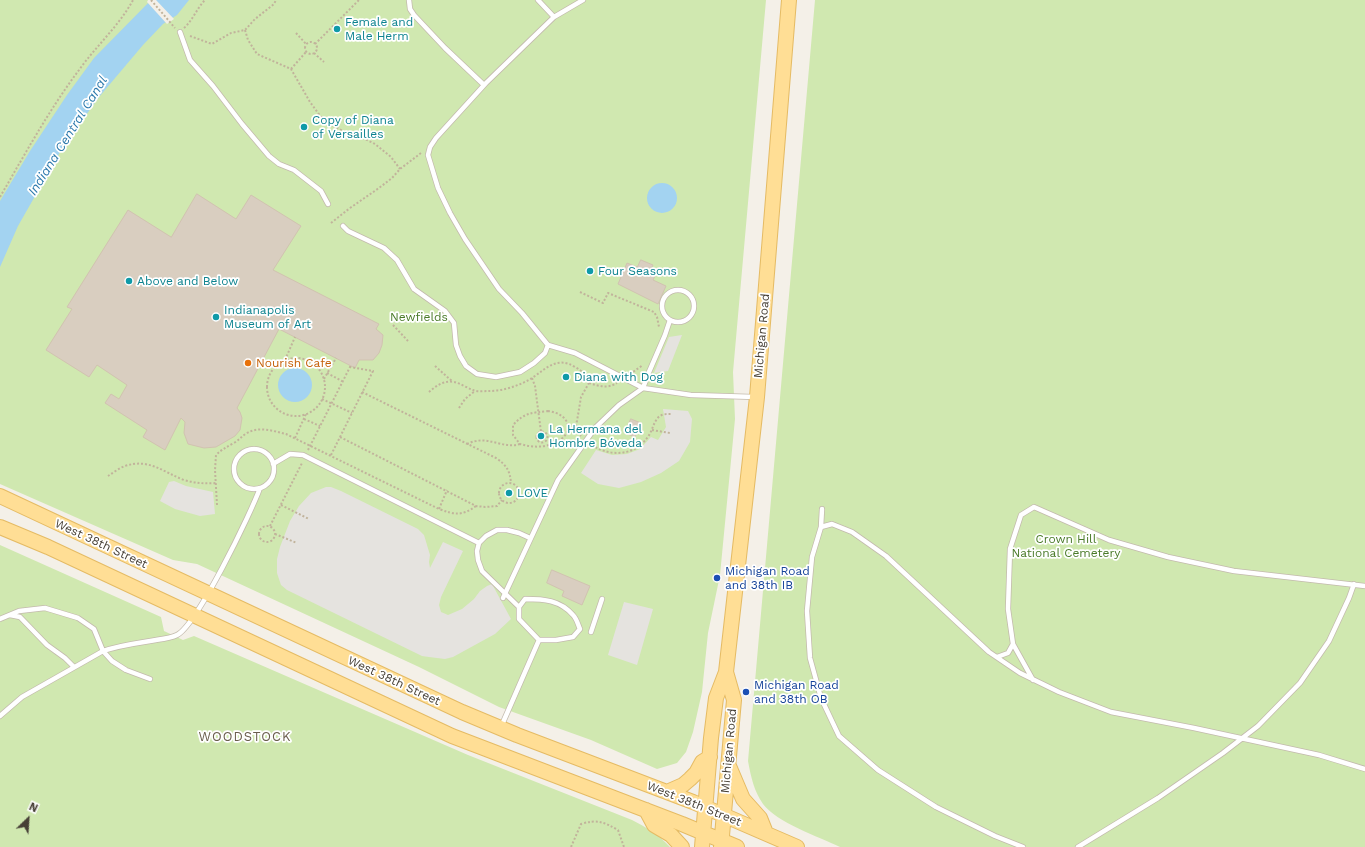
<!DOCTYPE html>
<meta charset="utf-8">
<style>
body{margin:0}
#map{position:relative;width:1365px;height:847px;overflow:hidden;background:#f4f0e8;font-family:"Work Sans",sans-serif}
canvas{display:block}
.north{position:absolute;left:8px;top:799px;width:40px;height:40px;-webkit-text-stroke:3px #fff;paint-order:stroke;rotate:25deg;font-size:11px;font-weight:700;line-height:16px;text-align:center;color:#474036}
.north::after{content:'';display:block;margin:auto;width:14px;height:18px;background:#474036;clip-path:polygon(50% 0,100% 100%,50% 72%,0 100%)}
</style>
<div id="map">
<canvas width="1365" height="847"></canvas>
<div class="north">N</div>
</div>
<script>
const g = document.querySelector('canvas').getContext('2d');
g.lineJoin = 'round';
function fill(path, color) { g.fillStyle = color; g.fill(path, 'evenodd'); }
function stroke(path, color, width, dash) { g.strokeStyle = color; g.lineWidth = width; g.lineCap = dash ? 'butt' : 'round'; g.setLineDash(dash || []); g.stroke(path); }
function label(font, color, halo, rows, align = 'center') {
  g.font = font + ' "Work Sans",sans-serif'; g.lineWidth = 3.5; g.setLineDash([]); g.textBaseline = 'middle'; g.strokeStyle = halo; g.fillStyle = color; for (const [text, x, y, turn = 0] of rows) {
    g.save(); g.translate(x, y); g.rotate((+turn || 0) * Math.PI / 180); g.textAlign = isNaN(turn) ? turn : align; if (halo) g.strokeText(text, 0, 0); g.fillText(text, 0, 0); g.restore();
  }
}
const green = new Path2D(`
 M0,0h766l-33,372 2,47 -15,156 -12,58 -6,59 -9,40 -7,20 -9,11 -20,6 -66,-29 -92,-33 -80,-40 -222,-103 -24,-4 -173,-76z
 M815,0h550v847h-525c-21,-10 -64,-25 -77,-43 -9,-13 -12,-27 -15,-43z
 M0,545l161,72 3,14 19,9 11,-4 274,119 164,65c14,7 27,15 38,27h-670z`);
const parking = new Path2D(`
 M682,335l-14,36 -14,2 15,-36z
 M663,409l25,2 4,8 -2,23 -11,19 -18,12 -20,9 -22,6 -21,-4 -17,-11 15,-23 16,5 15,-1 13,-5 11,-12 7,3 8,-13z
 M174,481l12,5 27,6 2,22 -15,2 -25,-7 -15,-8 9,-19z
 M326,487h5l10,4 77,38 6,6 6,20 -1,7 1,6 13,-26 20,9 -22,46 -2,8 2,7 7,3 14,-6 12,-10 6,-8 7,-5 5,-2 19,35 -16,15 -42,23 -8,2 -16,-2 -7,-1 -135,-66 -6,-5 -4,-12v-14l3,-12 10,-26 9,-15 12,-13z
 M624,602l29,7 -16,56 -29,-10z`);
const water = new Path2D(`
 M151,0h38l-12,15 -14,9 -20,21 -44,52 -36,50 -45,79 -18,41v-66l30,-50 37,-56 27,-37z
 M647 198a15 15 0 1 1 30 0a15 15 0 1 1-30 0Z
 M278 385a17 17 0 1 1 34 0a17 17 0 1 1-34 0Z`);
const pier = new Path2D(`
 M148,0h8l18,19 -7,5 -20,-22z`);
const building = new Path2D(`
 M197,194l39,25 15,-24 50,31 -28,44 106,54 -3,5 7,6 -1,10 -3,8 -6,7h-14l-4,8 -76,-39 -42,79 3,4 2,6 -2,12 -5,6 -19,11 -12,1 -16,-4 -4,-11 1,-11 -4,-4 -16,32 -22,-13 4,-7 -42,-27 6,-9 8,5 8,-14 -30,-20 -8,12 -43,-27 26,-41 -5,-2 61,-97 43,27z
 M641,260l12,5 -4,8 6,3 -2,4 13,6 -8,18 -40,-20 9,-21 10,4z
 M631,419l10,4 -6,14 -10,-4z
 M552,570l38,16 -8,19 -20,-9 2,-5 -17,-8z`);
const path = new Path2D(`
 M151,0l24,28
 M184,28c9,-8 13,-20 21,-28
 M245,30l3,10 9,14 34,15 19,33 14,19 19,10 16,5 16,8 16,13 9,12
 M296,33l10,11
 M190,36l22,8 19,-11 14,-3 10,-11 19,-15 2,-4
 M305 48a6 6 0 1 1 12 0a6 6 0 1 1-12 0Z
 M315,44l44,-44
 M314,53l10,9
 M291,69l15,-17
 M0,197c25,-43 49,-87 79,-127 17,-24 40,-44 54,-70
 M350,208l29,-20 13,-10 8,-9 21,-16
 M580,292l23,11 5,-10 46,19 3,5 2,10
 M393,325l15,16
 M267 387a29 29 0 1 1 58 0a29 29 0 1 1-58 0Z
 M285,360l10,-23
 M435,366l18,16
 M327,373l15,8
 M630,374l13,-9
 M532,378l3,8 6,46
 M324,379l12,-21
 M589,383c10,3 18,6 28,0
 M362,392l134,66c10,7 14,12 15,25
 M429,392c7,-6 15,-12 25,-10 6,1 13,6 19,8 5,2 11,1 16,1 14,0 30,-5 43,-13 15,-10 25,-22 43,-11 7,4 12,8 14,16l-8,14 -4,24 -3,8
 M322,399l30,14
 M459,408l6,-9 10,-8
 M548,411c6,1 13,3 17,8 9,11 -3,22 -13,25 -11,4 -21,3 -32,0l-7,-9v-10c12,-13 19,-12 35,-14z
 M304,419l16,7
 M567,430l7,-1 7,7
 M652,430l18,3
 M536.5 437a5.5 5.5 0 1 1 11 0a5.5 5.5 0 1 1-11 0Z
 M340,437l136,69 9,1 12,-1 5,-6
 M295,438l11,-24
 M467,444c3,-1 6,-3 9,-3 15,-3 30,8 44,3
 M592,445c18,12 42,11 55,-7 5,-6 6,-14 10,-19 3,-5 9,-5 14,-5
 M308,450l43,-85
 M331,455l42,-84 -23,-4
 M108,476c5,-3 11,-8 17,-10 24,-8 38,6 59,14 11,3 21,4 32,3
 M499 493a10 10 0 1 1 20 0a10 10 0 1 1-20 0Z
 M217,505l-2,-35 1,-15c6,-6 11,-8 18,-12 5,-3 8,-7 13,-10 12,-7 26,-2 39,1l153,75c16,6 23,7 37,-3
 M281,505l28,14
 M439,509l8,-19
 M270,526l32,-63
 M259 534a8 8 0 1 1 16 0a8 8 0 1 1-16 0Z
 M275,534l22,9
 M571,847l10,-23c16,-5 23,-2 37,6l6,17`);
const lane = new Path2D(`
 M409,0l1,9 4,6 31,33 39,37
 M538,0l16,17
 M583,0l-29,17 -68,66 -50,55 -6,9 -2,8 10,33 12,25 15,26 34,50 23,24 26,32 27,8 68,35 48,7 64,2
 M180,32l10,28 23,26 29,38 27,32 10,8 15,6 27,21 7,13
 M343,226l5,5 36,17 13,12 17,29 31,22 9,12 2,22 4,11 6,10 11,8 19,3 24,-5 14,-9 11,-10 3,-8
 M662 306a16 16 0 1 1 32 0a16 16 0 1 1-32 0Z
 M234 469a20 20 0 1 1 40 0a20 20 0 1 1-40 0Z
 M273,464l17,-10 13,1 176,88
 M821,527l1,-18
 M503,598l55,-118 37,-52 24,-23 24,-17 6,-16 16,-37 5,-15
 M519,607l-37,-36 -4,-11 -1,-9 2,-8 7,-7 11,-6h10l12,3 11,5
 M10,615l10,2 27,28 18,13 9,9
 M0,619l19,-8 26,-3 33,10 16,11 9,22 9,10 14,9 24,9
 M591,632l11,-33
 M997,657l11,-4 5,-9
 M1033,680l-20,-36 -5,-35 2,-60 11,-34 13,-8 75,33 59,17 66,14 131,15
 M0,716l22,-19 81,-46c17,-6 35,-8 53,-11 7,-1 15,-2 21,-5 20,-10 74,-122 83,-147
 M501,727l38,-87h17l17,-3 7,-8c-2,-4 -3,-10 -7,-14 -13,-15 -29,-16 -48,-16l-6,8v12l20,21
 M1023,847l-28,-11 -59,-29 -58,-37 -39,-34 -18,-38 -11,-40 -3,-47 5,-54 9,-30 11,-3 20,8 34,24 103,96 31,21 39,19 52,20 83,16 125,27 46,14
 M1078,847l80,-49 65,-45 35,-27 42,-43 29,-42 20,-43 5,-14`);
const primary = new Path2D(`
 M0,496l462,216 55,23 176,67 104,45
 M0,527l48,20 404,189 230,88 55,23
 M729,766l14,33 17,19 6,15
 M667,792l16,-7 7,-6 6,-6 6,-11 8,-5
 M646,810l8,15 17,10 11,12
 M702,847l9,-109 5,-40 10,-26 31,-275 32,-397
 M721,847l13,-147 -8,-28`);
const pathBridge = new Path2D(`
 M331,223l19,-15`);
const markers = [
 [337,29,4,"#0f9aa8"],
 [304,127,4,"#0f9aa8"],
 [590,271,4,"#0f9aa8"],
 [129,281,4,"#0f9aa8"],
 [216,317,4,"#0f9aa8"],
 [248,363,4,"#e8710a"],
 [566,377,4,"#0f9aa8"],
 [541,436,4,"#0f9aa8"],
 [509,493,4,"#0f9aa8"],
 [717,578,4,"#1a4fb4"],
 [746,692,4,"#1a4fb4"]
];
const cultureNames = [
 ["Female and",345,22],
 ["Male Herm",345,36],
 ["Copy of Diana",312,120],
 ["of Versailles",312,134],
 ["Four Seasons",598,271],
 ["Above and Below",137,281],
 ["Indianapolis",224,310],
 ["Museum of Art",224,324],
 ["Diana with Dog",574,377],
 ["La Hermana del",549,429],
 ["Hombre Bóveda",549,443],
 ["LOVE",517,493]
];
const parkNames = [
 ["Newfields",419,317],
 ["Crown Hill",1066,539],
 ["National Cemetery",1066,553]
];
const streetNames = [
 ["Michigan Road",762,336,-85],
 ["West 38th Street",101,544,25],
 ["West 38th Street",394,681,25],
 ["Michigan Road",729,751,-85],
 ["West 38th Street",694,804,22]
];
const foodNames = [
 ["Nourish Cafe",256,363]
];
const transitNames = [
 ["Michigan Road",725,571],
 ["and 38th IB",725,585],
 ["Michigan Road",754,685],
 ["and 38th OB",754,699]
];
const waterNames = [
 ["Indiana Central Canal",68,136,-58]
];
const neighbourhoodNames = [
 ["WOODSTOCK",245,737]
];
fill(green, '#d0e8b0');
fill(parking, '#e5e3df');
fill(water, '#a3d3f1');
fill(pier, '#f4f0e8');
fill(building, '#d9cec0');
stroke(building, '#d1c3b0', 1);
stroke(lane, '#c3baad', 6);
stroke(primary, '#e5bb64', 16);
stroke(path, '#c1b39b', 2, [2, 2]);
stroke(lane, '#fff', 4.5);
stroke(primary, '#ffde95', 14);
stroke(pathBridge, '#c1b39b', 2, [2, 2]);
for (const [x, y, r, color] of markers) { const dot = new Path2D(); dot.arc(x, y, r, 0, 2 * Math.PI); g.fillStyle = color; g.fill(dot); stroke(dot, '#fff', 1.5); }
label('12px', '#0d838f', '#fff', cultureNames, 'left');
label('12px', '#497a28', '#fff', parkNames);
label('12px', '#474036', '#fff', streetNames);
label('12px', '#c56008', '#fff', foodNames, 'left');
label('12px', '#164399', '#fff', transitNames, 'left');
label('italic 13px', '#2d7aad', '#fff', waterNames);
g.letterSpacing = '1px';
label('13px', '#6a5e4d', '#fff', neighbourhoodNames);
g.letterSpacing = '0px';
</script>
